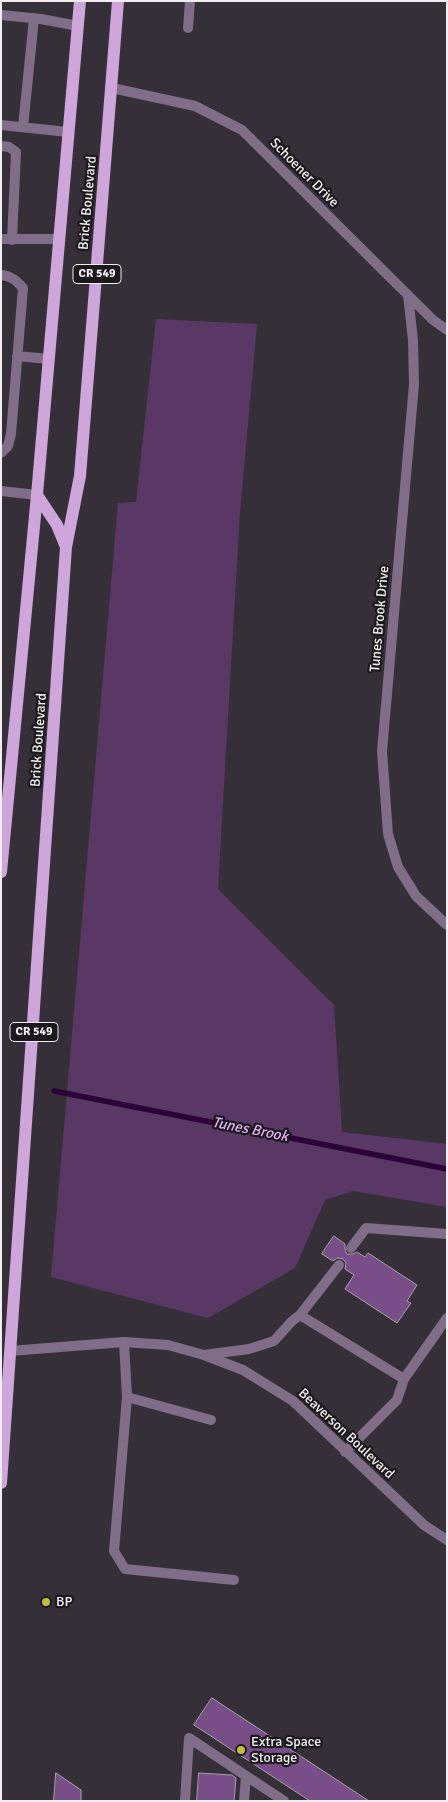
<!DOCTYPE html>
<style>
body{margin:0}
#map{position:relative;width:448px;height:1802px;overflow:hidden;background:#353037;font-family:Signika,sans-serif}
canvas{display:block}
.frame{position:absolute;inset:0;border:2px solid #f1eef2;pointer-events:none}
</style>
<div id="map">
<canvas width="448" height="1802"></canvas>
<div class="frame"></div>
</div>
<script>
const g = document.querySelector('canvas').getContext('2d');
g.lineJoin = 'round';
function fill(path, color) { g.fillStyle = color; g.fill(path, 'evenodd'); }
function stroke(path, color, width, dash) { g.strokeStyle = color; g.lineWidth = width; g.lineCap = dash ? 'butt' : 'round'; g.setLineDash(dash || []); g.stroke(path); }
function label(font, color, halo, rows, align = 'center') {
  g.font = font + ' Signika,sans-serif'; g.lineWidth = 4.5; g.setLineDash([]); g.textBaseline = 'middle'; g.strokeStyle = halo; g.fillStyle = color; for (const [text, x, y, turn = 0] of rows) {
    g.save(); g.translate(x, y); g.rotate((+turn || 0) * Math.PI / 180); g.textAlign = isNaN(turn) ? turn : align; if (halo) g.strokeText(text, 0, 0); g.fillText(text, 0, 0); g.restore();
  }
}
const green = new Path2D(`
 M156,319l101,5 -17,188 -22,377 116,116 8,127 105,12v63l-94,-16 -28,9 -30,68 -87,50 -157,-41 67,-774 18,-1z`);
const stream = new Path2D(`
 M54,1091l393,78`);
const building = new Path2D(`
 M334,1236l11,8v6l2,4h6l4,-2 8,5 3,-4 49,32 -10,16 4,2 -14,20 -52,-34 9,-14 -9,-6 1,-6 -3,-4 -6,-1 -4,3 -11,-7z
 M212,1698l157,103h-59l-116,-76z
 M56,1773l25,17v11h-27z
 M199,1773l33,2 4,3 -2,23h-37z`);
const service = new Path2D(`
 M1,15l40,4 37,7
 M188,28l2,-27
 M1,125l67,7
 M23,127l11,-109
 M1,146l8,1 7,5 -4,88
 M1,239h58
 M1,275c10,1 15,5 22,13l-12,146 -3,12 -7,7
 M17,356l32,3
 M351,1248l15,-20 81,6
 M300,1315l104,64
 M124,1342l3,55 -13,154 11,18 109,11
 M204,1355l45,-6 25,-8 18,-20 8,-6 39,-50
 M127,1397l84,23
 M345,1452l52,-52 7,-21 43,-61
 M185,1801l4,-63 95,63
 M244,1801l2,-25`);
const minor = new Path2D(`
 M112,88l83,18 47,24 191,190 14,10
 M408,295l5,45 1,44 -32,367 6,83 10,33 18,29 31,29
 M1,491l36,4`);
const tertiary = new Path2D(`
 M10,1351l114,-9 44,3 36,10 39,15 50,31 131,124 23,15`);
const primary = new Path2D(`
 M37,495l20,30 9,22
 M1,872l36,-377 43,-494
 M1,1483l65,-936 14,-71 38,-475`);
const markers = [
 [46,1602,5,"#c2bd3f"],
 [241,1750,5,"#c2bd3f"]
];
const shields = [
 [97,274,48],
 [34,1032,48]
];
const shieldNames = [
 ["CR 549",97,274],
 ["CR 549",34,1032]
];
const streetNames = [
 ["Schoener Drive",304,173,45],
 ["Brick Boulevard",88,203,-85],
 ["Tunes Brook Drive",380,619,-85],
 ["Brick Boulevard",39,740,-86],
 ["Beaverson Boulevard",346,1434,43]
];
const poiNames = [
 ["BP",56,1602],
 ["Extra Space",251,1742],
 ["Storage",251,1758]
];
const waterNames = [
 ["Tunes Brook",250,1130,11]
];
fill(green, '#593865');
stroke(stream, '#2b0238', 5.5);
fill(building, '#794e88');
stroke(building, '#a7a1aa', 1);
stroke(service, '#806d87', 10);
stroke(minor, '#806d87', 10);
stroke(tertiary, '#806d87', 10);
stroke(primary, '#cea6dc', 12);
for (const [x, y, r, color] of markers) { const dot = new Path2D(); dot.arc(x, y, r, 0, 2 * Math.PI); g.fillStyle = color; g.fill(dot); stroke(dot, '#1b191c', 2); }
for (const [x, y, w] of shields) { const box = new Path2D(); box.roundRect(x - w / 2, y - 9.5, w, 19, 4); g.fillStyle = '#1b191c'; g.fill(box); stroke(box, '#f1eef2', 1); }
label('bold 12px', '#f1eef2', null, shieldNames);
label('14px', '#f1eef2', '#1b191c', streetNames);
label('14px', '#f1eef2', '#1b191c', poiNames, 'left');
label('italic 15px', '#e5a8fb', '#1b191c', waterNames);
</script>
